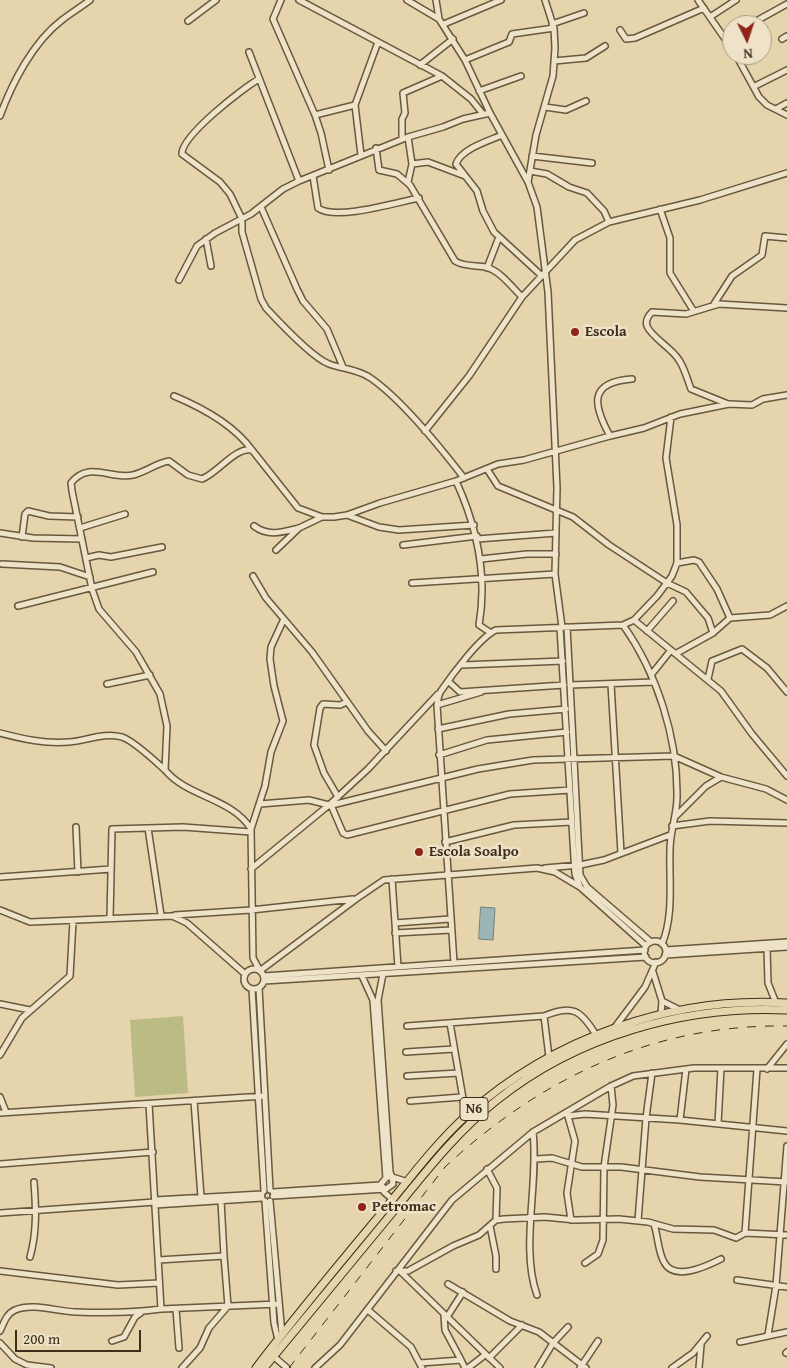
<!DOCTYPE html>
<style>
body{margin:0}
#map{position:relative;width:787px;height:1368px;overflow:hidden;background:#e5d4ac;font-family:"Gentium Book Plus",serif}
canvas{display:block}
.north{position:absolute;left:722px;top:15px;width:50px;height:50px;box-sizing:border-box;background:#eee3c9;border:1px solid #a89b83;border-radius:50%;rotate:176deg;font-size:14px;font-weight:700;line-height:20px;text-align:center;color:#3f2f1a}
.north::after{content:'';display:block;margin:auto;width:18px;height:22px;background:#8f2418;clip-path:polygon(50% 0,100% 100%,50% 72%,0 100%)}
.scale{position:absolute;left:15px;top:1330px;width:126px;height:22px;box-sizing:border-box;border:2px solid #3f2f1a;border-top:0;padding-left:6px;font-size:15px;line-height:18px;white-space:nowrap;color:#3f2f1a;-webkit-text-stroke:4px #eee3c9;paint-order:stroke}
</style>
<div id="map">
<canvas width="787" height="1368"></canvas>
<div class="north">N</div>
<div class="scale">200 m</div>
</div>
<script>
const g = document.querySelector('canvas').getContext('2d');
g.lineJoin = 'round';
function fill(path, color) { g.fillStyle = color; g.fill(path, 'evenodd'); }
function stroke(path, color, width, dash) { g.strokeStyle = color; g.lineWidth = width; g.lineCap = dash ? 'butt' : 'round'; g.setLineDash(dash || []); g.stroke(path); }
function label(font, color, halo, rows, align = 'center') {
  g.font = font + ' "Gentium Book Plus",serif'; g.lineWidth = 5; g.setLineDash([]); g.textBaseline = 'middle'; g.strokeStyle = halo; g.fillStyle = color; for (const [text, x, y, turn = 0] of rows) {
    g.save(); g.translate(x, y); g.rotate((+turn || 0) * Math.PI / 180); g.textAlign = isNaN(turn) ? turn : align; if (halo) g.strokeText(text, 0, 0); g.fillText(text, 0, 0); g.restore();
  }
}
const green = new Path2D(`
 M183,1016l5,77 -53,4 -5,-77z`);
const water = new Path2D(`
 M481,907l14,1 -2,32 -14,-1z`);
const minor = new Path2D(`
 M281,0l-8,19 42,96 6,18 8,37
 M299,0l143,76 29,23 12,15
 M407,0l32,19
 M436,0l3,19 26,41 25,53 38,69 9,25 11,85 9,196 -2,86 7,53
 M698,0l34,49
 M710,17l26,-17
 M188,21l28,-21
 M444,24l57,-24
 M552,24l32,-11
 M749,25l38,-21
 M620,30l6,9 9,-1 69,-30
 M782,39l5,-3
 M249,52l50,129
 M736,55l23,42 8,8 20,10
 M465,60l44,-18 3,-8 42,-6
 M554,61l32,-3 19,-12
 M420,65l33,-26
 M259,79c-16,9 -78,57 -77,75l38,28 10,12 12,25v13l19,67 5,9c13,14 47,50 63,56 14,5 27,5 40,13 32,21 71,70 95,101
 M755,86l32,-16
 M479,91l42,-15
 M545,107l21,3 20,-9
 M776,109l11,-6
 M315,115l40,-10
 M0,116c12,-33 33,-74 62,-96 9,-7 19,-13 28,-20
 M502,135c-14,6 -41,14 -46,29l21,27 6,20 11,21 48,44
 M408,137l4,27 -4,18
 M402,139v-20l3,-6 -2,-20 39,-17
 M376,148l3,22 18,4 13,11 45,76c9,6 21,4 31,6 14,4 25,19 36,30
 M361,155l-6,-50 23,-63
 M532,156l60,7
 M412,164l16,-2 37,14
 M530,171l17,3 22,13 18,6 17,18 5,11
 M313,176l5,32c18,13 80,-6 101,-10
 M528,182l8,-47 17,-59 2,-28 -1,-20 -9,-28
 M261,207l36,82 6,12 24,28 16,38
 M660,209l10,29v35l23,37
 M206,239l5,27
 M487,268l12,-31
 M179,280l18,-34 18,-13 36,-19 32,-25 16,-8 109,-44 35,-10 20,-8 27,-6
 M714,304l18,-28 30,-21 3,-19 22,2
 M174,396c29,12 59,28 78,54
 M728,404l-37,-15c-4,-10 -6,-20 -12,-29 -7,-12 -28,-23 -32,-34 -2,-6 1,-10 5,-14l34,2 33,-10 68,4
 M425,431l44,-55 53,-79 53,-57 34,-18 91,-22 87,-27
 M610,436c-17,-31 -22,-54 22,-57
 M487,469l11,17 75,31 36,28 58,38 19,9 22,26 5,15
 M456,481c21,46 32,93 23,144l12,8
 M347,515l32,12 20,3 75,-5
 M254,526c14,11 29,6 45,2
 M80,528l45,-14
 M0,533l33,5 49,1
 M22,537l3,-23 3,-3 21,5 29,1
 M477,539l79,-6
 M403,545l74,-9
 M276,550l23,-22 23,-11
 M86,558l13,-3 12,2 51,-10
 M481,559l46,-5h29
 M677,563l17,-3 5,2 18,27 13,29
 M2,564l58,3 30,10
 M253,576l13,22 46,54 56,79 18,20
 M412,583l143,-9
 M18,606l135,-34
 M634,620l87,71 31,43 35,42
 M623,625l11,-5 23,-24 15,-20 5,-13v-38l-11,-67 5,-41
 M567,627l13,248 7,12 64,55
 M560,628l15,246 5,13 66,59
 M647,631l26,-30
 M677,653l36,-20 17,-15 40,-3 17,-9
 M462,665l101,-4
 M651,675l20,-25
 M708,679l4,-18 30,-12 25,19 20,24
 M448,681l12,11 104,-7
 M107,684l43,-9
 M611,684l10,169
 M570,685l84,-3
 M437,705l44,-13
 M438,729l71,-15 57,-5
 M0,733c23,6 45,11 69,9 17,-1 34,-10 53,-5 12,4 33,24 43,33
 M439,755l48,-15 80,-8
 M338,797l-14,-24 -10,-28 6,-37 3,-4 17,1 7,-3
 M260,804l49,-4 20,5
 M331,805l12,28 4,2 163,-41 60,-4
 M328,806l150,-37 55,-9 141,-4 47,21
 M675,817l31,-31 15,-9 45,12 21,11
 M672,826l38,-5 77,2
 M76,827l2,45
 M148,828l13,87
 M251,829c-19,-31 -64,-32 -86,-59l2,-44 -7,-32 -24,-42 -37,-43 -7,-20 -20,-98 -1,-8c18,-23 40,-3 62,-8 13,-3 23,-12 36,-14l19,14 14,4c17,-7 33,-32 50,-29l46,58 24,9h12l13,-2 33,-12 76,-22 42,-17 26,-4 86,-24 34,-8 36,-14 49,-10 23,1 11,-6 24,-4
 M445,842l69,-17 58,-3
 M545,868l35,-3 24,-5 66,-25
 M251,869l78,-64 39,-36 70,-75
 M0,877l111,-8
 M392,879l6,88
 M0,910l30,12 142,-6 15,7 58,51
 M175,915l76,-5 102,-11
 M110,918l2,-89 71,-2 68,5
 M395,923l55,-4
 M395,933l56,-3
 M644 952a11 11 0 1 1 22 0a11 11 0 1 1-22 0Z
 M767,948l1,35 8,20
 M666,950l121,-8
 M665,955l122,-8
 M454,963l-17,-258c1,-5 1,-10 4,-14 10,-15 39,-54 55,-61l127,-5c34,48 55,113 54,172 0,18 -7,34 -7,53 -1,30 4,66 -8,94
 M244 979a10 10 0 1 1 20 0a10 10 0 1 1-20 0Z
 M259,969l-6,-11 -2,-129 14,-43 6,-34 12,-31 -9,-35 -4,-27 1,-12 12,-26
 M261,970l95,-71 28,-19 153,-12 18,4 25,15
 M653,972l9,29 -1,13
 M383,974l-5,26 12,172 2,5 16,5
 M264,976l381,-26
 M264,981l382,-24
 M259,988l11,202
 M252,989l12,202
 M662,1001l18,9
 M0,1004l30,6
 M544,1016l5,41
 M450,1023l16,93
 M407,1026l137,-10c28,-12 37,-6 52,19
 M615,1027l30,-40 11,-25
 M406,1052l48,-3
 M0,1055l22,-37 48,-42 3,-55
 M767,1069l20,-25
 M407,1076l51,-3
 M0,1097l6,15
 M194,1101l7,96
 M410,1101l52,-4
 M149,1104l12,205 117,-5
 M0,1113l264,-17
 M567,1113l8,28 -8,52 4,27
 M568,1116l17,-2 95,6 107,11
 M680,1120l6,-51
 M718,1124l3,-56
 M533,1132c6,50 -13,116 4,163
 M536,1159l16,-1 30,9h39l79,10 87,5
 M0,1164l153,-12
 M487,1169l10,19 -1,32
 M383,1187l1,5 9,8
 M273,1192l107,-7 6,-7 -13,-178 -11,-24
 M273,1196l113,-7 7,-5 -1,-7h-3
 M155,1200l107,-6
 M265,1201l9,122 4,17
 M270,1201l12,133
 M155,1205l107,-7
 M0,1213l155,-11
 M638,1221l8,-103 6,-45
 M654,1224c4,12 4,28 10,38 10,20 43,4 57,-3
 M490,1226l6,30v13
 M745,1233l12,-164
 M30,1257c7,-25 6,-49 4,-75
 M158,1260l66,-4 -3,-55
 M585,1263l13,-9 5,-14 1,-73 9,-62 -2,-19
 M0,1271l118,14 41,-2
 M396,1271h12l45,-25 26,-11 17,-15 8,-1 41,-2 30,3 44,-1 29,3 25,7 41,1 22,8 9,-5 42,2
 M401,1272l99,96
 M737,1280l50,7
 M448,1284l62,37 29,11 47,36
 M176,1309l3,39
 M368,1310l43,37 11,21
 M444,1315l1,15 16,30
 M447,1317l16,-25
 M0,1331c4,-8 6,-17 15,-21 18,-8 43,2 61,2 28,1 57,1 85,-3
 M768,1335l8,-49 11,-140
 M112,1341l12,-4 11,-20 7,-5
 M740,1342l47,-10
 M0,1343l15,16 12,6 24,3
 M786,1353l1,-1
 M272,1355l15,13
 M489,1358l33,-33
 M420,1363l41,-3 4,8
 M182,1368l18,-20 9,-20 19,-22 -4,-50
 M315,1368l25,-23 112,-145 81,-68 78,-46 22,-10 61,-8h93
 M468,1368l17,-13
 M538,1368l15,-25 15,-16
 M580,1368l18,-27
 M672,1368l21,-15 14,-17
 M699,1368l2,-23`);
const highway = new Path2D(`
 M256,1368c38,-50 79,-99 119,-147 30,-36 57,-74 92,-106 86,-77 205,-119 320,-112
 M264,1368c43,-52 85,-103 128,-155 32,-39 64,-81 105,-113 80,-64 188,-95 290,-90`);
const rail = new Path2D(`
 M289,1368l156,-201c96,-89 208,-143 342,-141`);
const markers = [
 [575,332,5,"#8f2418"],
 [419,852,5,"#8f2418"],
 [362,1207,5,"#8f2418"]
];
const shields = [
 [474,1109,28]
];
const shieldNames = [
 ["N6",474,1109]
];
const poiNames = [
 ["Escola",585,332],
 ["Escola Soalpo",429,852],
 ["Petromac",372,1207]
];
fill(green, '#bbbb85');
fill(water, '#9bb5b6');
stroke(water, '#767f78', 1);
stroke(minor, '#68583e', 8);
stroke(highway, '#3f2f1a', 9);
stroke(minor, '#eee3c9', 5);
stroke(highway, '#e5d4ac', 7);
stroke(rail, '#3f2f1a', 1, [9, 9]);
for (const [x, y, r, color] of markers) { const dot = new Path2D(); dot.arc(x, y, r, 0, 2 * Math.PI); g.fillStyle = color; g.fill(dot); stroke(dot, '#eee3c9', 2); }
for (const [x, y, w] of shields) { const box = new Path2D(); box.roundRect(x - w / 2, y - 11.5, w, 23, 4); g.fillStyle = '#eee3c9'; g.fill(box); stroke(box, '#3f2f1a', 1); }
label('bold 14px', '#3f2f1a', null, shieldNames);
label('bold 15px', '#3f2f1a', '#eee3c9', poiNames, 'left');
</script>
